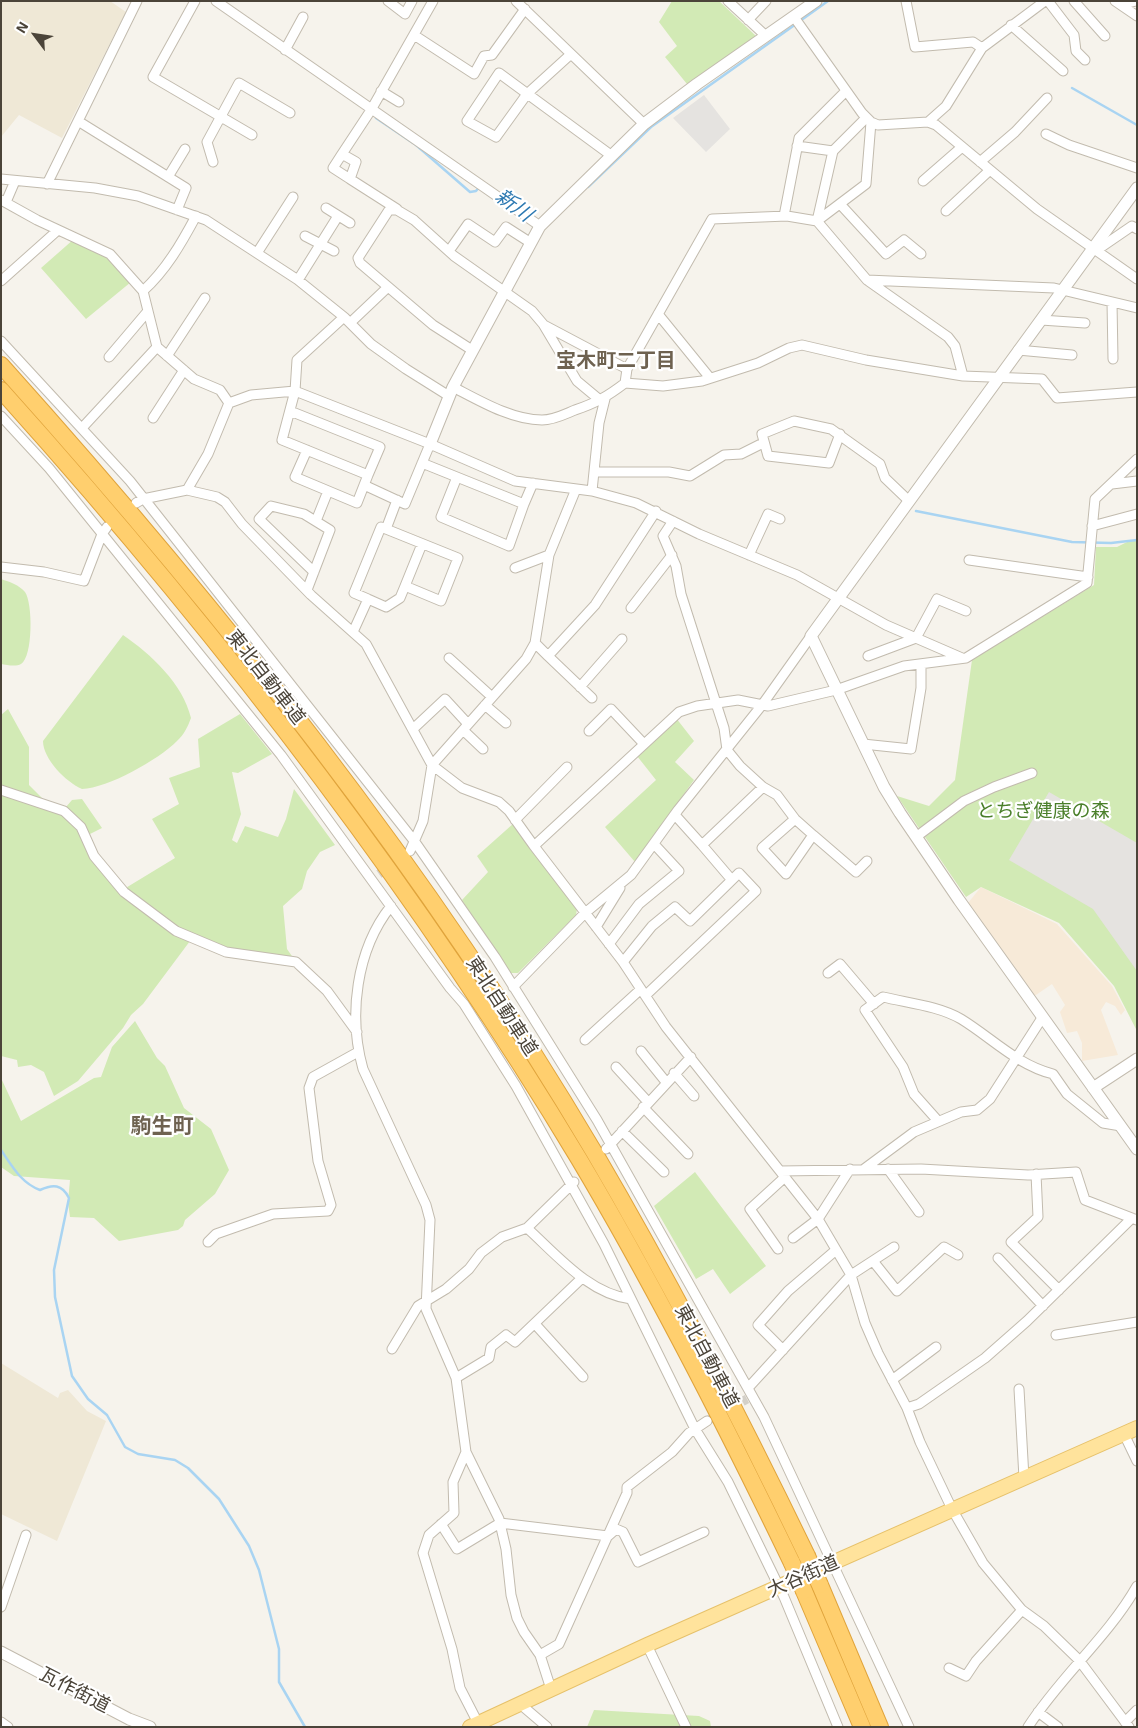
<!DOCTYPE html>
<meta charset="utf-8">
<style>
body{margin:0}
#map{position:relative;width:1138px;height:1728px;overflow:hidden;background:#f6f3ec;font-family:"Exo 2",sans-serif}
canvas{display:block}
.frame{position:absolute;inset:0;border:2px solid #4b4439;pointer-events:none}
.north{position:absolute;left:10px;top:10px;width:50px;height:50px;-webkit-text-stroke:4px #fff;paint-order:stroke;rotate:301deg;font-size:14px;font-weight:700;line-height:20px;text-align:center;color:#4b4439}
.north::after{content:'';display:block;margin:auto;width:18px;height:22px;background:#4b4439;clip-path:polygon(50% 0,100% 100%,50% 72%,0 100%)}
</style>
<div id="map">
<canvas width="1138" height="1728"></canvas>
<div class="frame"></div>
<div class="north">N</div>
</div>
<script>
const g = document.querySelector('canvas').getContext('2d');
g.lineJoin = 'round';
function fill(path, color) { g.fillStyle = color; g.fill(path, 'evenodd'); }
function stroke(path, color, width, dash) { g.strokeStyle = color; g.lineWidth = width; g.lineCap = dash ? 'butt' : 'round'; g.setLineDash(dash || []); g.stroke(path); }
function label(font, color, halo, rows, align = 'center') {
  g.font = font + ' "Exo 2","Noto Sans JP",sans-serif'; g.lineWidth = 4.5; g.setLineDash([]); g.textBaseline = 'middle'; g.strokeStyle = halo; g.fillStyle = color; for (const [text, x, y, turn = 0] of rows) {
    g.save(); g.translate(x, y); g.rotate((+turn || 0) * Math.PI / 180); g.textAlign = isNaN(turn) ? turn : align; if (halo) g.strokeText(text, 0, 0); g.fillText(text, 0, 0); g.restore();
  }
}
const commercial = new Path2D(`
 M981,887l76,37 55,62 13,24 -4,5 -6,-9 -9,-4 -5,8 17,45 -36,6v-18l-5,-12 -10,2 -7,-21 5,-7 -13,-21 -19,13 -65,-94z`);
const education = new Path2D(`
 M1,1h109l16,11 -64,126 -43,-23 -18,22z
 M1,1363l57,35 2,-5 8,-3 19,21 19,10 -49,120 -56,-27z`);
const green = new Path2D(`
 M672,1h47l37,35 -69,48 -22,-27 12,-11 -18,-24z
 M74,239l34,17 23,26 -45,37 -45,-51z
 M1131,540h6v491l-23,-45 -55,-63 -78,-36 -15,10 -69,-101 32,10 26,-26 17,-120 122,-75 2,-38h21z
 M1,579c9,3 18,6 24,13 8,11 8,65 -4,72 -5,3 -14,1 -20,0z
 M123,635c28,19 60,49 68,83 -3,8 -7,17 -14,23 -19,19 -69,47 -95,48 -16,-7 -39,-30 -39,-48z
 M8,709l21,38v38l30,30 13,-15 10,-1 20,29 -18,9 40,59 34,28 32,17 -47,63 -12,11 -8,13 -45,53 -24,15 -10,-24 -13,-7 -13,2 -1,-7 -16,-4v-341z
 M240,714l32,40 -34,19 -6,-1 9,42 -9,26 5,3 8,-17 33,11 8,-18 8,-30 41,56 -15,7 -13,19 -5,18 -19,17 4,43 7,10 -76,-10 -31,-15 -63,-45 51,-31 -23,-39 27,-15 -10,-26 31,-11 -2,-28z
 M676,718l18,23 -19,21 19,18 -59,82 -30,-35 51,-47 -19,-24z
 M514,823l63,86 -1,6 -58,58h-9l-47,-73 26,-28 -11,-16z
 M135,1021l22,37 8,8 19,42 27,21 18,41 -14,24 -30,26 -2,6 -5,4 -59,11 -25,-23 -24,-1 -2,-15 2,-22 -56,-4 -13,-9v-89l20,43 73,-43 7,-1 11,-30z
 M695,1172l71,94 -36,28 -17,-25 -17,10 -42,-73z
 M594,1710l105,6 11,5 1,6h-124z`);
const parking = new Path2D(`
 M704,95l26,34 -24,23 -33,-34z
 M1049,792l88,51v128l-44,-62 -84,-49z`);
const stream = new Path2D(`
 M800,21l28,-20
 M1072,88l65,37
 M376,118l40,27 54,47 6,-1 4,-5
 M588,187l63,-60 145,-103
 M916,511l156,31 39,1 26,-3
 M1,1150c11,16 20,33 39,40 13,-6 22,-6 29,8l-15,72 1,27 17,79 16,23 19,16 18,32 13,7 37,6 13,8 31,31 30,47 10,24 20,79v33l26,45`);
const minorTunnel = new Path2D(`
 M379,874l25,-18
 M707,1421l40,-22`);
const minor = new Path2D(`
 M195,1l-42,76 99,58
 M216,1l324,225
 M388,1l17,13 7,-13
 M516,1l128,123
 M728,1l38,35
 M906,1l9,46 58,-5 9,6
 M1048,1l26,34 2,16 9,9
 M1074,1l31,35
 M1115,1l22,15
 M1121,5l15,-4
 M794,17l68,96 9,9 7,3 50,-3 8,3 101,84 100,70
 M748,20l18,-19
 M1011,25l52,46
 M414,35l60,39 10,-18 8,-1 33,-46
 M285,50l18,-33
 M571,54l-44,40 -31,43 -29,-16 32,-48 113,83
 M381,91l18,11
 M78,121l108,67 -9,22
 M928,122l18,-16 36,-58 63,-47
 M1046,134l23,11 68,23
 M797,146l36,5
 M342,154l-9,14 17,11
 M213,162l-6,-20 32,-59 51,30
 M980,162l35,-30 32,-34
 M168,177l17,-28
 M1,179l94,9 43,8 68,24 92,60 46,37 27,27 35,25 43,27
 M923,181l39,-34
 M47,184l90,-183
 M1,200l36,20 73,34 33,37 14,56 37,32 26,11 9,13 22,-8 44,-4 135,53 85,37 77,10 44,12 63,31 98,41 89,50 76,33
 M6,202l9,-21
 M840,204l46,50 18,-14 17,14
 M326,208l24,15
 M397,209l-47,-30 6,-17 -14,-8 29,-44 62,-109
 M946,211l44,-41
 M784,216l15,-78 47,-47
 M817,221l49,-37 5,-62
 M817,221l16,-70 33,-33
 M305,236l29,15
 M1097,250l35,-24 5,3
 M449,251l19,-27 27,18 11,-15 25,16
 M257,253l36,-56
 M298,280l40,-64
 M867,280l81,57 7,9 8,30
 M1,281l57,-51
 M143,291c23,-21 38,-47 53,-75
 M1112,302l1,57
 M658,314l52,64
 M1041,320l44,3
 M350,323l38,-36
 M544,325l83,44 -2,14
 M1,341l129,140 285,361 80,115 102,163 167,297 145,310
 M472,350l-39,-25 -73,-62 -2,-5 31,-48h8l17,10 40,36 78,55 11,13 34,57 24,20
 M1018,350l54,5
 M167,356l38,-58
 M109,357l39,-46
 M627,369l85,-150 75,-3 30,5 50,59 187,8 83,20
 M453,387c27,14 59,33 89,33 12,0 23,-6 33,-10 21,-7 33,-14 50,-27l38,3 39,-5 56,-18 31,-15 13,-3 64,15 97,16 79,3 15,19 80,-6
 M290,411l90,36 -12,28
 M1,416l48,52 232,287 169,233 14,16 52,82 88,158 91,185 33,53 56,115 54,130
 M153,418l31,-48
 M82,428l75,-81
 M840,434l-11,29 -61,-7 -6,-22 32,-13 37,8 49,35 5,14 23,22
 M307,450l-12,27 62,26 11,-28 -86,-35 13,-49 2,-31 47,-43
 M422,463l102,41 -15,42 -68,-29 16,-40
 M594,472h75l21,4 34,-21 17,-1 22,-11
 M1112,484l25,-3
 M364,485l41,19 25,-60
 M187,490l30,7 8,5 17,22 69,71 55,49 66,121 30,23 37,14 10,9 25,35
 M592,491l7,-68 6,-24
 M136,503l7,-4 44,-9 21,-36 21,-51
 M524,504l9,-21
 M316,521l12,-30
 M673,521l-10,15 13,30 5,28 43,134 3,22 13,16 23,21 14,8 18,24 18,16 -27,39 -24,-26 33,-29
 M1092,526l45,-12
 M386,529l11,-29
 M749,555l19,-41 12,5
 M969,560l119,17
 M1,567l43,5 40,9 18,-47 5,-7
 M515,568l34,-13
 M405,586l17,-42
 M307,590l23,-60 -26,-16 -33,-8 -12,13 55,53
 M631,608l41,-53
 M353,632l15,-33 -14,-6 27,-66 77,31 -17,43 -36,-15 -5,12 -14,9 -18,-8
 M535,643l14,-88 27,-66
 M548,656l44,42
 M868,656l48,-18 21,-39 29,12
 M449,658l43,39
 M580,687l42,-48
 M485,705l21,18
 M413,729l32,-30 23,25
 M463,730l20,19
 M589,731l22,-22 33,35
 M863,744l48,5 10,-61v-24
 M1,790l63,21 17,16 13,29 30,36 52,39 50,21 70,10 31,29 30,41
 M675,815l27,30 61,-58
 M515,820l52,-53
 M813,835l43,37 11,-11
 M916,837l48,-36 30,-14 38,-14
 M702,845l29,34
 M410,851l13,-30 9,-56 94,-106 9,-16 13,13 47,-51 61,-94
 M391,906c-35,44 -43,110 -28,163l63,136 4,15 -4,89 30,69 10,74 33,67 7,30 5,46 6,23 7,14 16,23 11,34
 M596,927l24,-39
 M609,944l30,-40 40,-33 -25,-27
 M623,962l29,-36 23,-19 15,14 49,-48 17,18 -110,104
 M828,973l12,-9 34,40
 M513,987l72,-74 46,-38 47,-65 84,-105 49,-69
 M585,1040l56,-51
 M641,1051l25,31
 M616,1067l32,35
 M674,1073l20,23
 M643,1107l45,47
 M938,1121l-24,-27 -11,-27 -38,-57 18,-13c25,6 56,9 78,22 31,19 56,46 92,55l14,20 36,29 18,3
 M622,1131l42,41
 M606,1149l85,-92
 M864,1169l50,-37 47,-20 16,-2 13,-11 52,-81
 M888,1169l31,43
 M780,1171l141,-2 107,6 48,-3 9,28 52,20
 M1036,1174l2,43 -27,25 48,48
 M527,1228c30,27 62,66 104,71
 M793,1238l25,-19 32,-50
 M208,1242l8,-8 57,-20 55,-3 3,-6 -13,-44 -9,-73 4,-11 45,-25
 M778,1249l-28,-40 35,-32
 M998,1258l45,48
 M873,1261l24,30 47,-44 14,8
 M535,1324l48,53
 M1056,1335l81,-13
 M392,1349l26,-43 28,-17 23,-20 12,-16 21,-16 25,-9 47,-46
 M783,1350l-25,-25 30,-34 48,-41
 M456,1378l33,-20 2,-11 15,-12 9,7 67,-64
 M892,1380l44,-33
 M748,1388l103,-113 43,-28
 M1019,1389l5,89
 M907,1408l12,-4 66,-46 42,-37 105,-103
 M1124,1434l13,27
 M466,1452l-13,30 1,31 -25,22 -6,18 29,96 8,39 18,35
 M441,1524l16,25 43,-26 108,13 8,-7 7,3 15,30 66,-30
 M1,1607l25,-72
 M647,1645l39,82
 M540,1655l19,-11 68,-151v-6l45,-35 17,-19 18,-12
 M949,1668l17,8 10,-15 46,-51
 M519,1703l28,24
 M1038,1712l20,15
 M1,1722l7,5
 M1125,1722l12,-12
 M1028,1727c32,-50 80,-90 109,-141
 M1129,1727l-50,-67 -35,-34 -22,-16 -39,-47 -31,-54 -32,-67 -13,-34 -29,-55 -13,-30 -14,-48 -33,-56 -152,-192 -43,-65 -89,-116 145,-134 18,-6 41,-6 30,6 68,-16 68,-24 62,-8 121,-75 8,-84 42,-40`);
const tertiary = new Path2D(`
 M1137,188l-326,448 73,151 16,26 59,87 178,249
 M430,444l23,-57 87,-161 104,-102 53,-40 119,-83
 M1093,1088l44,-29
 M1,1652l128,67 21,8`);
const primary = new Path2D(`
 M470,1727l177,-82 490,-217`);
const motorway = new Path2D(`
 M1,365c220,245 425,503 593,787 77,131 147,267 213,404
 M1,390c215,239 412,493 578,769 78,131 147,267 213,404
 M820,1585l60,142
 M804,1591l58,136`);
const motorwayBridge = new Path2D(`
 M807,1556l13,29
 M792,1563l12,28`);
const streetNames = [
 ["東北自動車道",266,677,52],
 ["東北自動車道",502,1006,57],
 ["東北自動車道",707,1356,62],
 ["大谷街道",803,1576,-24],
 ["瓦作街道",75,1690,27]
];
const parkNames = [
 ["とちぎ健康の森",1043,811]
];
const waterNames = [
 ["新川",514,205,36]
];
const neighbourhoodNames = [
 ["宝木町二丁目",616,360]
];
const quarterNames = [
 ["駒生町",162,1126]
];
fill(commercial, '#f7ead8');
fill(education, '#efe8d6');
fill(green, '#d2eab5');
fill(parking, '#e5e3e0');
stroke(stream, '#a9d4f2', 2.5);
stroke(minorTunnel, '#d4d0c8', 9, [9, 4.5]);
stroke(minor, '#c2bbae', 11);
stroke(tertiary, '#c2bbae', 13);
stroke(primary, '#e6c16a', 16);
stroke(motorway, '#e0a43c', 18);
stroke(minor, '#fff', 9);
stroke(tertiary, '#fff', 11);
stroke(primary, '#ffe39c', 14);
stroke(motorway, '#ffcf6e', 16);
stroke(motorwayBridge, '#e0a43c', 18, []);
stroke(motorwayBridge, '#ffcf6e', 16);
label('19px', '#4b4439', '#fff', streetNames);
label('19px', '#4a7f2a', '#fff', parkNames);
label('italic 20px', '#2e7ab2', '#fff', waterNames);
label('bold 20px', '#6e6250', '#fff', neighbourhoodNames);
label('bold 21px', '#6e6250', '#fff', quarterNames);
</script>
